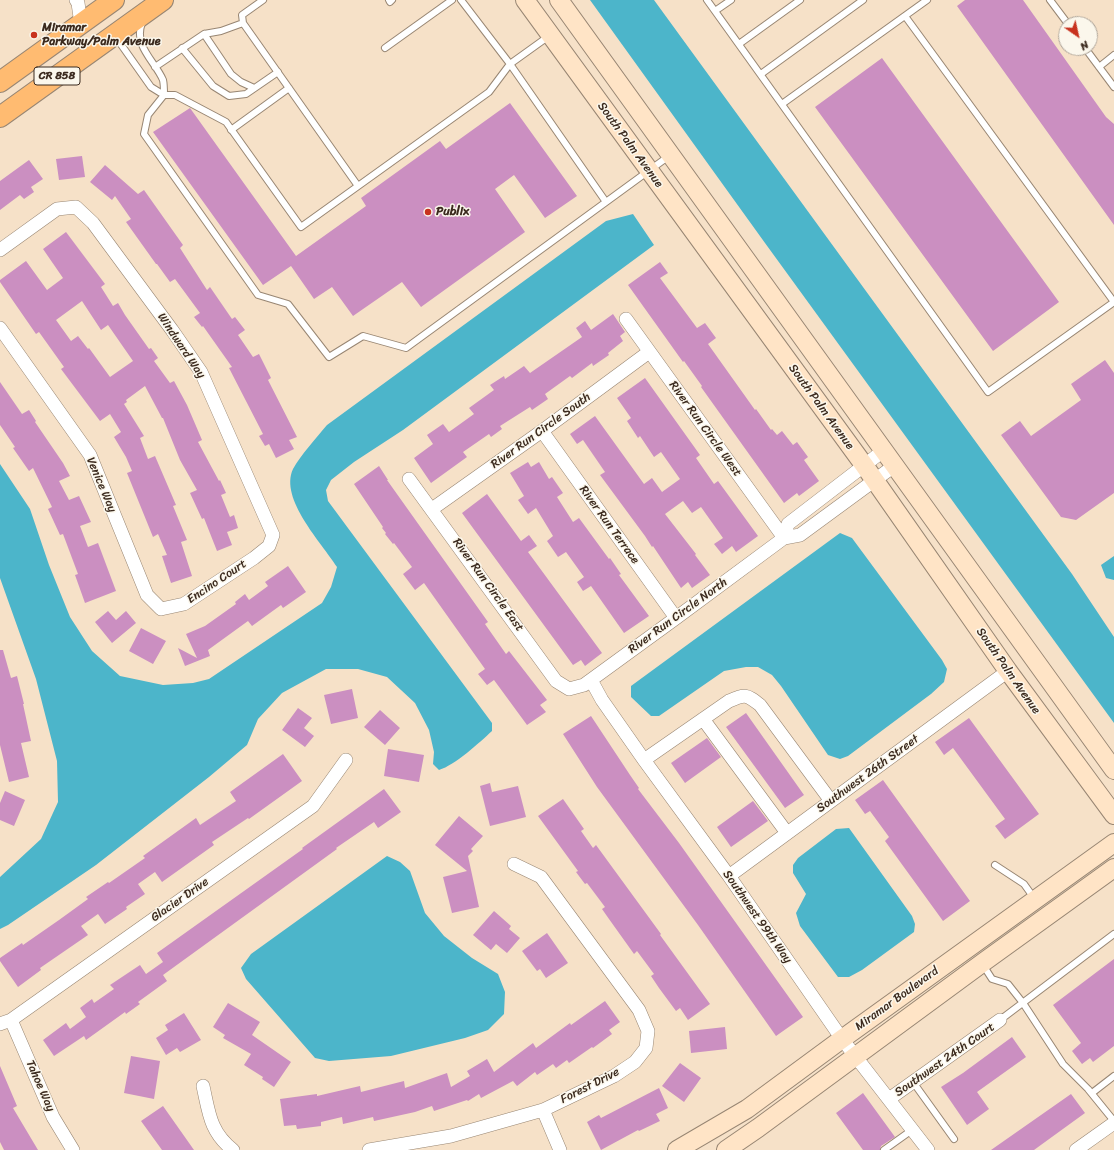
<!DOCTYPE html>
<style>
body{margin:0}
#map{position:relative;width:1114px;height:1150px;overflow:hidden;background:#f6e1c8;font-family:Sriracha,sans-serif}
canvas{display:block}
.north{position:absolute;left:1058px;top:16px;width:40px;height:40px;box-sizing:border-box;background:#fbf7ec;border:1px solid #aea59a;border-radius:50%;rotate:146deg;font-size:11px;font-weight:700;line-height:16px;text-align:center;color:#3b2a1e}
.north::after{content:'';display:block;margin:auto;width:14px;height:18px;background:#c8321e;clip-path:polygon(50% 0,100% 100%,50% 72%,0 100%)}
</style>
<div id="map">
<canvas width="1114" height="1150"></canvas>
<div class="north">N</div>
</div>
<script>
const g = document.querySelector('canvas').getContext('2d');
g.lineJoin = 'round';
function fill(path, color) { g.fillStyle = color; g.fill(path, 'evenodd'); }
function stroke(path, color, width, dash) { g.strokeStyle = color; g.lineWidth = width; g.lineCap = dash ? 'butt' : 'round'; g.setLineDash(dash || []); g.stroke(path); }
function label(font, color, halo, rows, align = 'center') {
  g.font = font + ' Sriracha,sans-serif'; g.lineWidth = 3; g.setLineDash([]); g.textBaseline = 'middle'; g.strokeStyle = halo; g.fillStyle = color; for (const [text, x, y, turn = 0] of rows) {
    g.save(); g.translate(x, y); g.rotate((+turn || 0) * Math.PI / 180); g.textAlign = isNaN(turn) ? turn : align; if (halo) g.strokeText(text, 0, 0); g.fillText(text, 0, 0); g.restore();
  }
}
const water = new Path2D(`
 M590,0h64l418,574 42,63v86l-349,-480z
 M633,214l21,31 -251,185 -49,32 -23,18 -5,10 2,11 164,222v8c-13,12 -37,34 -53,39l-6,-6 1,-12 -5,-22 -14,-27 -28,-26 -29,-8h-32l-44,24 -24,26 -11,26 -38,32 -113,88 -88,60 -8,4v-52l41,-38 17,-37 -1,-41 -21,-82 -36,-101v-114l30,45 19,56 21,52 22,34 28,25 43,9 30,-2 16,-4 113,-76 9,-16 6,-20c-15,-24 -58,-68 -44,-98 8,-14 23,-31 34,-44l279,-204z
 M840,533l12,5 90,122 5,9 -3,13 -13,12 -83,62 -8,3 -12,-4 -47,-69 -9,-11 -14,-8h-12l-22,4 -65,45h-8l-20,-19v-11z
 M1114,556v24l-8,-2 -5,-13z
 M849,828l63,88 3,8 -1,8 -52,38 -13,7h-11l-38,-51 -4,-13 10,-19 -13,-21v-8l5,-7 38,-29z
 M387,856l13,6 10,9 15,42 19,23 28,22 26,16 7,18 -1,22 -16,16 -23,8 -74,18 -62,5 -14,-3 -69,-79 -5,-11 10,-14z`);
const building = new Path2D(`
 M965,0h58l83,117 8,7v101l-157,-219z
 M882,58l177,244 -66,49 -178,-244z
 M510,103l67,93 -32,22 -31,-43 -19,14 30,43 -104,75 -19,-25 -49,34 -21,-29 -18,12 -23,-33 -28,19 -110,-153 37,-24 106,148 70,-50 -5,-8 79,-57 6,8z
 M82,156l3,21 -26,3 -3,-21z
 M29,160l14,19 -12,8 3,5 -10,7 -4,-4 -20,15v-29z
 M105,165l33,29 6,-4 39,55 -3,3 27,42 3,-3 22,32 3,-2 10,13 -7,5 15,22 6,-3 12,24 -3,2 29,57 -8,3 5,9 -18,9 -7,-14 -4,2 -6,-10 4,-2 -34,-66 3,-1 -29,-41 -1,1 -8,-10 6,-4 -25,-34 -5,3 -13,-18h-1l-30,-42 5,-3 -16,-23 -3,4 -22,-18z
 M66,232l39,52 -4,3 12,19 5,-3 7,12 24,34 2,-1 7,10 -4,3 16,22 4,-2 13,24 15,35 -4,2 21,39 1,-1 6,13 -5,2 9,22 4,-2 4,13 -11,4 5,13 -15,6 -13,-33 -2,1 -12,-26 7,-3 -17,-30 -17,-42h-1l-17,-32 -19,14 1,2 -3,2 20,32 -4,2 8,21 7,-3 21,49 -3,1 14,34 -6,2 11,34 -21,7 -9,-27 5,-1 -9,-21 -5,3 -26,-64 5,-2 -6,-14 -12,-20 7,-5 -11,-18 -10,7 -39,-52 3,-2 -25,-35 -3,2 -36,-52v-2l26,-19 21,29 16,-12 -20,-29zM82,301l19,29 7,-5 25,36 -23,16 -21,-29 -1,1 -10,-13 -7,5 -15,-21z
 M660,262l8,11 -8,5 37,50 8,-5 11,15 -8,6 47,66 1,-1 15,21 1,-1 5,6 5,-4 11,14 4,-3 11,15 -4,3 15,21 -20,15 -2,-3 -13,10 -83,-116 1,-1 -18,-25 -1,1 -55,-77z
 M613,314l12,18 -5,4 3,5 -15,12 1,2 -16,11 -1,-3 -20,15 -2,-2 -25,18 3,5 -16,11 -2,-3 -30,19 2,3 -11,8 -2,-3 -26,18 4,5 -36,26 -17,-25 19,-14 -6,-9 16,-11 6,8 25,-18 -5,-6 25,-18 -4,-5 14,-9 1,3 19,-13 6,7 52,-36 -6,-9 9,-7 6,9z
 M1105,360l9,13v120l-38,27 -15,-3 -60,-82 19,-14 11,15 50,-36 -10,-16z
 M645,378l55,77 -4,3 18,26 4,-3 40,55 -22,16 -4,-6 -10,8 -8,-10 9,-6 -22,-31 -9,6 -9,-12 -18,13 31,40 -1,1 15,20 -18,13 -4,-6 -7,6 -28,-42 -1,1 -7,-11 -45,-61 5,-3 -22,-32 -6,4 -7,-10 25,-18 49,68 8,-6 10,14 18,-13 -19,-27 -7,5 -14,-21 -2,2 -11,-17 4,-3 -14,-20z
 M0,382l22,32 7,-4 7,11 -1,1 28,41 7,13 -11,5 10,19 10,-4 12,26 -11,4 8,21 10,-4 18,48 -31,12 -10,-28 3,-1 -15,-40 -3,1 -12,-26 4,-2 -19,-39 -4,3 -16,-23 2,-1 -15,-22z
 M528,462l3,5 8,-5 10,17 3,-2 11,16 -6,4 16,25 6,-4 30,41 1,-1 11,16 -2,1 30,41 -25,17 -33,-47 -8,5 -6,-9 7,-5 -18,-25 -8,5 -11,-16 6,-5 -17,-28 -8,6 -10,-14 6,-4 -14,-23z
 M379,466l9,14h-1l101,142 -3,2 21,30 3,-3 38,49 -7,5 6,7 -19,13 -33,-45 -7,5 -9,-11 7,-5 -61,-86 -9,7 -12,-16 9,-7 -18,-24 -1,1 -8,-10 1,-1 -4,-5 1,-1 -29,-43z
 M487,494l34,47 8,-6 8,11 -9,6 74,101 -17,13 -4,-6 -8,5 -111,-152z
 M288,566l18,26 -23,16 -2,-3 -29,21 -4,-5 -40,29 2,6 -25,10 -7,-18 19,10 -11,-24 19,-8 31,-22 -1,-2 10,-8 4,6 19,-14 -3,-4z
 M108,611l8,9 10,-9 10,12 -24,20 -17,-21z
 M141,628l25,13 -13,23 -24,-13z
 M0,650h3l8,28 6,-2 7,28h-1l8,37 -10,2 8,34 -20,5 -9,-37z
 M352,689l6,29 -27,6 -7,-29z
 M298,708l14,10 -8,10 10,8 -9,11 -23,-17z
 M380,710l20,18 -15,17 -21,-18z
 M746,713l58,82 -19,13 -59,-81z
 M591,716l39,59 9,13 -1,1 41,54 124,174 -27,19 -78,-111 -101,-138 -34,-53z
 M969,718l70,96 -34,25 -10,-13 10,-7 -52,-71 -9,7 -9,-13z
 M707,738l14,19 -36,26 -14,-20z
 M388,749l36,6 -5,27 -35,-6z
 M283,754l19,27 -53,38 -1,-1 -36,24 2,3 -52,37 -7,-10 -17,12 7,10 -19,13 1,2 -22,15 -7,-10 -17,12 7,9 -48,33 1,2 -23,17 -18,-26v-3l22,-15 1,2 36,-25 29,-21 -2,-2 22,-15 1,1 36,-25 -2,-2 53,-38 4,7 36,-24 -6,-9z
 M883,780l87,121 -27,20 -58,-80 4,-4 -19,-26 -5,3 -10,-14z
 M490,783l2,9 26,-6 8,31 -36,9 -10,-40z
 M384,789l17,23 -23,16 -4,-6 -38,26 1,1 -174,126 4,6 -29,21 2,2 -14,10 -1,-2 -39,28 -2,-4 -30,20 -11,-16 23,-17 4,6 16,-12 -6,-9 12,-9 2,4 20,-14 -4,-4 30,-20 6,9 17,-12 -6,-9 146,-104 -1,-1z
 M5,791l20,9 -11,26 -14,-6v-17z
 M563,799l21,30 -3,2 12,17 3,-3 65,89 -1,1 50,69 -22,16 -8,-12 -4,3 -17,-23 -8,-12 3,-2 -17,-23 -3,3 -25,-35 -7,-10 3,-2 -18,-24 -2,1 -9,-12 2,-1 -40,-55z
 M753,801l15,20 -37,26 -14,-20z
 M459,816l24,20 -12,13 2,2 -5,5 11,51 -27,6 -9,-36 24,-6 -32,-26z
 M494,911l17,15 -2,3 11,9 -13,15 -11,-9 -5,6 -18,-15z
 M547,933l21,30 -22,15 -6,-9 -3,2 -15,-20z
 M1114,959v87l-21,16 -3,-4 -8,6 -10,-13 9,-8 -28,-38z
 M605,1001l15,21 -11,8 3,4 -19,14 -1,-1 -23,16 -2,-3 -11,8 -3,-4 -16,11 -2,-3 -18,14 -4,-5 -32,17 -2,-4 -11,7 -1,-1 -33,11 -2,-5 -17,6 -41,9 -1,-4 -30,7 -1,-7 -21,5v4l-24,3 -1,-4 -12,1 -4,-27 37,-5v2l43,-10 1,6 43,-11 1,7 42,-15 4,14 19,-11 -3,-5 20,-12 7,13 39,-29 3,5 34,-25 1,2z
 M228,1003l32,19 -8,13 39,27 -17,25 -12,-8 1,-2 -19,-12 7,-11 -28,-16 2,-3 -12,-8z
 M184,1013l17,27 -21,12 -3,-4 -11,7 -10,-17 12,-8 -3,-5z
 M725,1027l2,22 -36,4 -2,-22z
 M1012,1037l14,20 -49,35 12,17 -22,16 -26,-38 22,-14z
 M131,1056l29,5 -6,38 -30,-6z
 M680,1063l21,15 -17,24 -22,-16z
 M0,1066l17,40 -4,2 25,42h-34l-4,-8z
 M659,1088l9,20 -12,6 4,7 -21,10 -1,-1 -37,20 -14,-28 12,-7 2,3z
 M863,1093l32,44 -14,9 -1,4h-17l-27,-37z
 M1071,1094l14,19 -40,29 -11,8h-43z
 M163,1106l31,44h-32l-21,-29z`);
const lane = new Path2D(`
 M263,0l-21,15 1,8 115,163
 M389,0l1,2 2,-2
 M707,0l281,392 126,-90
 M1050,0l18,24
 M715,11l16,-11
 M905,16l209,286
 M142,23c-9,23 13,38 21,57 1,4 1,11 1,15l-16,20 -4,19 114,161 30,9 41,53 34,-21 43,12 263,-192
 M204,34l27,40 10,8 13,6
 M115,36l36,51 13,8h11l51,27 75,105 188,-135 21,-28 -49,-64
 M549,36l-39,28 96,138
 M739,44l61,-44
 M182,48l31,38 16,10 17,-2 32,-22
 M385,48l67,-48
 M1085,48l29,39
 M155,67l49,-33 17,-3 22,-8
 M1099,67l15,-12
 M761,74l102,-74
 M782,104l145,-104
 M231,130l58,-42
 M995,865l29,19 10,14
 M983,965l9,14 16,5 15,19 40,61 25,25 26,32
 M1000,1020l114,-86
 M913,1082l41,57
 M1092,1093l22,-17
 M884,1150l28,-20`);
const street = new Path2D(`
 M76,0l2,3 3,21
 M0,250l57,-41 19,-2 17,16 79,107 29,42 72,163 -4,11 -15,12 -70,46 -23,5 -14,-14 -57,-140 -90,-127
 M626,319l158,219
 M542,431l134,187
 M409,479l147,202 13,8 15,-4 92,-67 108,-80 16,-3 94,-69
 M432,509l110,-78 107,-79
 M784,538l4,-14 95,-73
 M591,680l11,20 42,60 85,116 113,163 86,111
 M703,719l84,114
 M644,760l85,-59c16,-7 17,-7 31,4l71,96
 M729,876l279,-205
 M11,1020l42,97 20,33
 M0,1024l11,-4 302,-214 33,-46
 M203,1086c6,27 7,46 30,64
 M889,1099l111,-79
 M543,1110l17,40
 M369,1150l82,-14 92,-26 71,-34 21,-14 11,-14 2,-17 -9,-21 -98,-133 -27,-13
 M1076,1150l38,-27`);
const secondary = new Path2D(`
 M525,0l339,465 144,206 106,144
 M559,0l555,770
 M677,1150l70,-41 95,-70 272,-196
 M726,1150l32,-22 227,-167 129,-93`);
const primary = new Path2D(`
 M0,82l114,-82
 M0,117l163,-117`);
const markers = [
 [34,35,4,"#c8321e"],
 [428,212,4,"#c8321e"]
];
const shields = [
 [57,76,46]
];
const shieldNames = [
 ["CR 858",57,76]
];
const poiNames = [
 ["Miramar",42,28],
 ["Parkway/Palm Avenue",42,42],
 ["Publix",436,212]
];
const streetNames = [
 ["South Palm Avenue",630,145,54],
 ["Windward Way",181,346,56],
 ["South Palm Avenue",821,407,54],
 ["River Run Circle West",705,429,54],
 ["River Run Circle South",541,431,-36],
 ["Venice Way",101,485,67],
 ["River Run Terrace",609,525,54],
 ["Encino Court",217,582,-34],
 ["River Run Circle East",488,585,54],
 ["River Run Circle North",678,616,-36],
 ["South Palm Avenue",1008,671,55],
 ["Southwest 26th Street",868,774,-36],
 ["Glacier Drive",180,900,-35],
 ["Southwest 99th Way",757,917,55],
 ["Miramar Boulevard",897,999,-36],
 ["Southwest 24th Court",945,1060,-35],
 ["Tahoe Way",40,1086,66],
 ["Forest Drive",590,1086,-27]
];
fill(water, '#4cb5ca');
fill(building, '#cb8fc1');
stroke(lane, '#988673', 8);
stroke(street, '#988673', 14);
stroke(secondary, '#988673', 20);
stroke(primary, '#988673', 22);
stroke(lane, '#fff', 6);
stroke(street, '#fff', 13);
stroke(secondary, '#ffe4c6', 18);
stroke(primary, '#ffbb71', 20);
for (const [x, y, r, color] of markers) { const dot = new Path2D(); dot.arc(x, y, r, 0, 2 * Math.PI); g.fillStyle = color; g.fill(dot); stroke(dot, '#fbf7ec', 1.5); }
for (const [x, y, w] of shields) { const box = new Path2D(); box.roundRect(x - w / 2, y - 9, w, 18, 3); g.fillStyle = '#fbf7ec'; g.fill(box); stroke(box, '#3b2a1e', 1); }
label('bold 11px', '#3b2a1e', null, shieldNames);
label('bold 12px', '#3b2a1e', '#fbf7ec', poiNames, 'left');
label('12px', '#3b2a1e', '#fbf7ec', streetNames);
</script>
